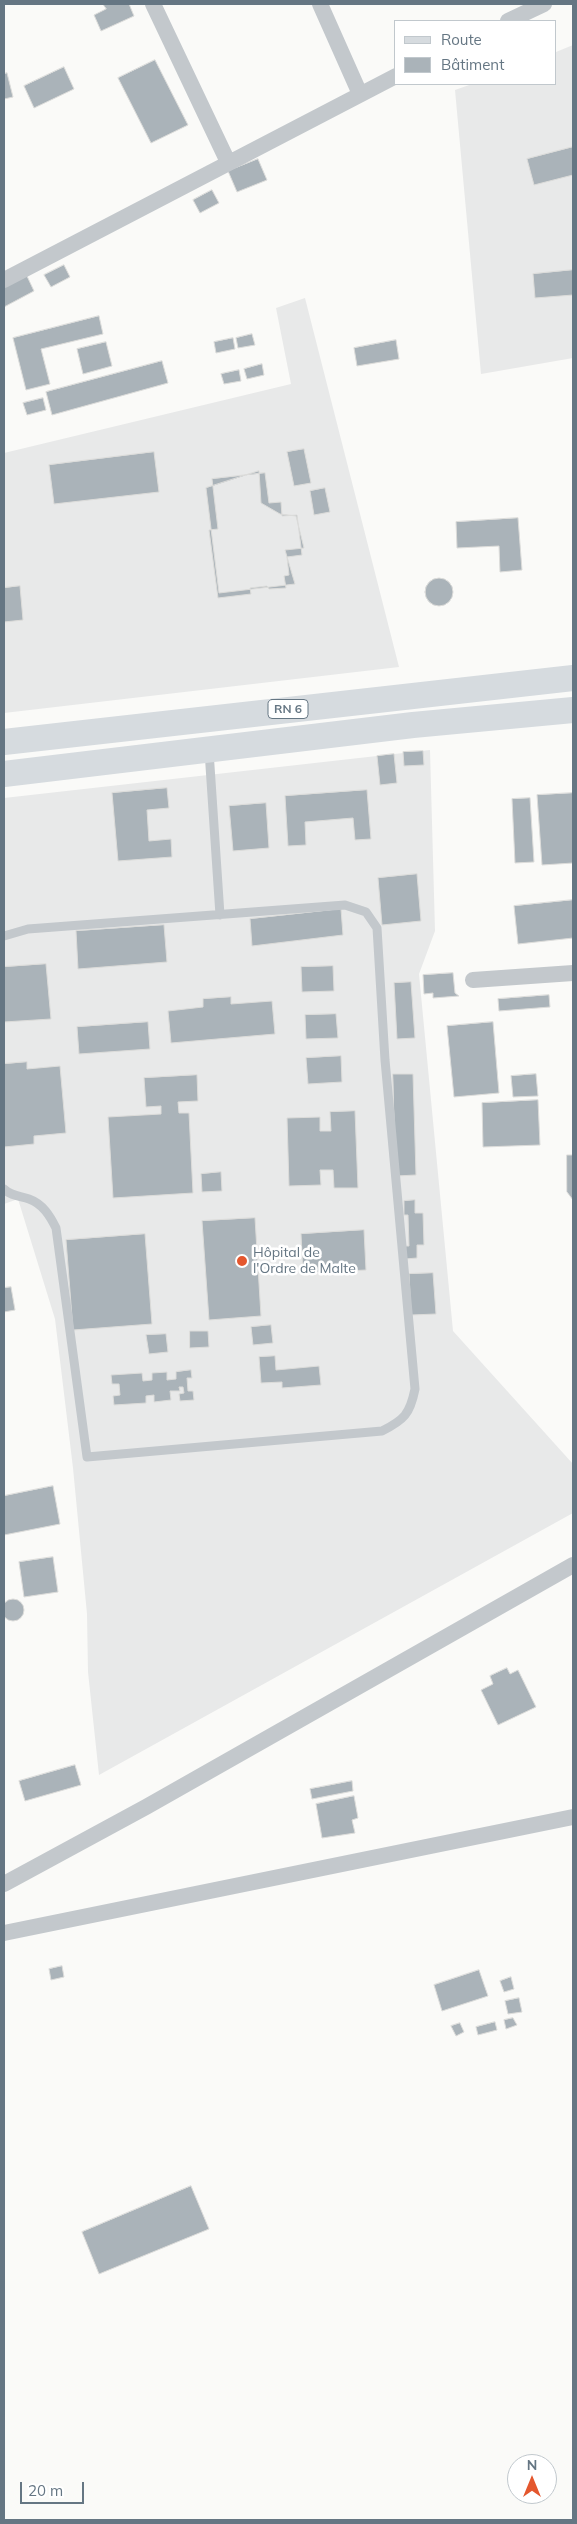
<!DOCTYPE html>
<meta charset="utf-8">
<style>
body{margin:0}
#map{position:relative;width:577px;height:2524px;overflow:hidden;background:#fafaf8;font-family:Mulish,sans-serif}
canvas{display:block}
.frame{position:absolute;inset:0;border:5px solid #657683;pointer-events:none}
.legend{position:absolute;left:394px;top:20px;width:162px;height:65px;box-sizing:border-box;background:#fff;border:1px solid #c1c8cd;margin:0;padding:6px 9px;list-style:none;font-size:15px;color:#657683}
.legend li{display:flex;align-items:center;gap:10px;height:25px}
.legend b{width:25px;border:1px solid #c1c8cd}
.north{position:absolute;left:507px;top:2454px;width:50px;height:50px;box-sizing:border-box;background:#fff;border:1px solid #c1c8cd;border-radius:50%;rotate:0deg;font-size:14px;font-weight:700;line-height:20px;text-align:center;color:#657683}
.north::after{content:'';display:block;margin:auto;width:18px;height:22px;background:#e4572e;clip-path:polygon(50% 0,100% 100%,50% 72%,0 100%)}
.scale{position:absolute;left:20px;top:2482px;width:64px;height:22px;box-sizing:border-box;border:2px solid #657683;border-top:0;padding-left:6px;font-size:15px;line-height:18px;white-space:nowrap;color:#657683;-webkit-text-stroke:4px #fff;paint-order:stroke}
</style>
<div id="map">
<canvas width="577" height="2524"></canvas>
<div class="frame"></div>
<ul class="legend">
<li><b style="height:6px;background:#d6dbdf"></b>Route</li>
<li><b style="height:14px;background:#aab3b9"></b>Bâtiment</li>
</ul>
<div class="north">N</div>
<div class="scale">20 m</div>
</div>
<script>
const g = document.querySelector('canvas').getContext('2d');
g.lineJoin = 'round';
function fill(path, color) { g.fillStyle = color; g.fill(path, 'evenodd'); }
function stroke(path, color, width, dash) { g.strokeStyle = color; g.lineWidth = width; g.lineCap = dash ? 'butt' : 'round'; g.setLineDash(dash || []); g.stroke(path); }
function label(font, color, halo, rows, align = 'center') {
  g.font = font + ' Mulish,sans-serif'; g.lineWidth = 5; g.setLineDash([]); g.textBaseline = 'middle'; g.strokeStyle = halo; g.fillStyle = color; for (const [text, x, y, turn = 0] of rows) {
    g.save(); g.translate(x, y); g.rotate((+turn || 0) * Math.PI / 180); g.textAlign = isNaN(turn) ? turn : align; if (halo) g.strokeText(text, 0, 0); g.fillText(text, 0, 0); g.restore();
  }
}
const built = new Path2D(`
 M573,45v313l-92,16 -26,-284 17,-6h84v-32z
 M305,298l94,369 -395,46v-260l287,-69 -15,-76z
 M430,750l5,181 -16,43 34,357 120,133v49l-474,262 -11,-103 -1,-58 -14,-146 -18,-149 -37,-120 -14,5v-406z`);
const building = new Path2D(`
 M103,4h26l5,12 -33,15 -7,-16 12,-6z
 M155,60l33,65 -37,18 -33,-65z
 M64,67l10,22 -40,19 -10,-22z
 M7,73l6,24 -9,2v-25z
 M573,147v28l-39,10 -7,-26z
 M258,159l9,21 -30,12 -9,-21z
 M212,190l7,13 -19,10 -7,-13z
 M64,265l6,12 -19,10 -7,-12z
 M573,270v25l-38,3 -2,-24z
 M26,274l8,17 -30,16v-22z
 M99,316l4,18 -62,15 9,35 -24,6 -13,-52z
 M252,334l3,11 -17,3 -2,-10z
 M233,338l2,11 -19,4 -2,-11z
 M396,340l3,19 -42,7 -3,-18z
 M106,342l6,24 -29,8 -6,-25z
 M162,361l6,22 -116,32 -6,-23z
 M262,364l2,11 -17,4 -3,-10z
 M239,370l2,11 -17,3 -3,-10z
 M43,398l3,12 -19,5 -4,-12z
 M304,449l7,34 -17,3 -7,-34z
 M154,452l5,40 -105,12 -5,-39z
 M259,471l2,32 19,11 16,2 8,32 -19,2 10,34 -76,9 -13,-105z
 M265,473l4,30 12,-1 1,14 15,-1 5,40 -15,2 2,18 -5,1 2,12 -17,1 -2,-3 -17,2 1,6 -33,4 -9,-68 9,-1 -6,-50z
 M325,488l5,24 -16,3 -4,-24z
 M518,518l4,52 -22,2 -1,-26 -42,2 -1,-26z
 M425 592a14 14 0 1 1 28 0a14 14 0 1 1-28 0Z
 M20,586l3,34 -19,2v-34z
 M423,751l1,14 -20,1 -1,-14z
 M394,754l3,29 -17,2 -3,-29z
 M167,788l2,20 -22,2 2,31 22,-2 1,18 -54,4 -6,-68z
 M367,790l4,49 -16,1 -2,-22 -48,4 1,23 -18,1 -3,-50z
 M573,793v70l-31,2 -5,-70z
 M530,798l4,64 -19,1 -3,-64z
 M266,803l3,45 -36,3 -4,-45z
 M417,874l4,47 -39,4 -4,-47z
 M573,900v38l-55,6 -4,-38z
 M341,909l2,26 -91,11 -2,-27z
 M164,925l3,37 -89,7 -2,-38z
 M46,964l5,55 -47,3v-55z
 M333,966l1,25 -32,1 -1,-25z
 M453,973l2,20 4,3 -26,2v-5l-9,1 -1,-19z
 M411,982l4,56 -18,1 -3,-56z
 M549,995l1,12 -51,4 -1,-12z
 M231,997v7l41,-3 3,33 -104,9 -3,-32 35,-4v-8z
 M336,1014l2,24 -32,1 -1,-24z
 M148,1022l2,27 -71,5 -2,-27z
 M493,1022l6,71 -45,4 -7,-71z
 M341,1056l1,26 -34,2 -2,-26z
 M27,1062v7l33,-3 6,67 -32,3v8l-30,3v-83z
 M393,1074h20l3,101 -20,1z
 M536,1074l2,22 -25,1 -2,-21z
 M197,1075l1,26 -20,1 1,11h10l4,80 -80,5 -5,-81 53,-3v-8l-15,1 -2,-29z
 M538,1100l2,45 -57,2 -1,-44z
 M355,1111l3,77h-24l-1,-18h-13l1,15 -32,1 -2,-68 33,-1v14h11l-1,-19z
 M567,1155h6v45l-6,-8z
 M221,1172l1,19 -20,1 -1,-18z
 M415,1200v13h8l1,32h-7v13l-12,1v-13h4l-1,-31h-4v-14z
 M255,1218l6,98 -52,4 -7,-99z
 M364,1230l2,40 -63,3 -2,-39z
 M145,1234l7,90 -79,6 -7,-90z
 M433,1273l3,41 -25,1 -2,-41z
 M11,1287l4,23 -11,2v-24z
 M271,1325l2,18 -20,2 -2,-18z
 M190,1331h18l1,16 -19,1z
 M166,1334l2,18 -19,2 -3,-19z
 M275,1356l1,14 43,-4 2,19 -39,3v-6l-21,1 -2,-26z
 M191,1370l1,8h-5l1,13h5l1,9 -14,1 -1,-7 5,-1 -1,-6h-4l1,4h-10l1,9 -17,2v-7l-8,1v7l-32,2 -1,-9 7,-1 -1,-11h-7l-1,-9 31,-2 1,8 9,-1v-7l15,-1v8l9,-1v-7z
 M53,1486l7,38 -56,11v-39z
 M53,1557l5,35 -34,5 -5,-35z
 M2 1610a11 11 0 1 1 22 0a11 11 0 1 1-22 0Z
 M507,1668l3,6 8,-4 18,37 -38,18 -17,-35 12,-6 -3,-8z
 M75,1765l6,20 -56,16 -6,-20z
 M352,1781l1,10 -41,8 -2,-10z
 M354,1796l4,22 -6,2 3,13 -33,5 -6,-34z
 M62,1966l2,11 -13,3 -2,-11z
 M479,1970l9,26 -46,15 -8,-26z
 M511,1977l3,12 -10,3 -4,-11z
 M519,1998l3,14 -14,2 -3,-13z
 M513,2018l4,7 -11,4 -2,-9z
 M495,2022l2,8 -19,5 -2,-8z
 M460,2023l4,9 -8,4 -5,-10z
 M191,2186l18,43 -110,45 -17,-42z`);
const service = new Path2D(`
 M209,751l11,164
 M4,936l24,-7 317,-24 21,7 11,16 8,132 30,329c-5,25 -11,31 -33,42l-295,26 -31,-229c-6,-12 -13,-24 -27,-29 -9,-3 -18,-3 -25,-10`);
const minor = new Path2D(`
 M153,4l75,158
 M320,4l40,90
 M508,21l36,-17
 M4,280l392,-204
 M473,980l100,-7
 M4,1884l142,-77 427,-242
 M4,1933l569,-116`);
const primary = new Path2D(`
 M4,742l569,-64
 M4,774l409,-49 160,-15`);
const markers = [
 [242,1261,6,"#e4572e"]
];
const shields = [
 [288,709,40]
];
const shieldNames = [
 ["RN 6",288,709]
];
const poiNames = [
 ["Hôpital de",253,1253],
 ["l'Ordre de Malte",253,1269]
];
fill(built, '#e8e9e9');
fill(building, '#aab3b9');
stroke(building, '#dcdcda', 1);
stroke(service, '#c3c8cc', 9);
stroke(minor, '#c3c8cc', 16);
stroke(primary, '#d6dbdf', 26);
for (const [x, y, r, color] of markers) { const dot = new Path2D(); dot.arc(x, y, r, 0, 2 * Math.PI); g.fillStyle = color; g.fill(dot); stroke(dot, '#fff', 2); }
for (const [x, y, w] of shields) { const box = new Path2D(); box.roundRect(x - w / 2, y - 9.5, w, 19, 4); g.fillStyle = '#fff'; g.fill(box); stroke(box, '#657683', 1); }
label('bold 12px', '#657683', null, shieldNames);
label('14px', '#657683', '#fff', poiNames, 'left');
</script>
